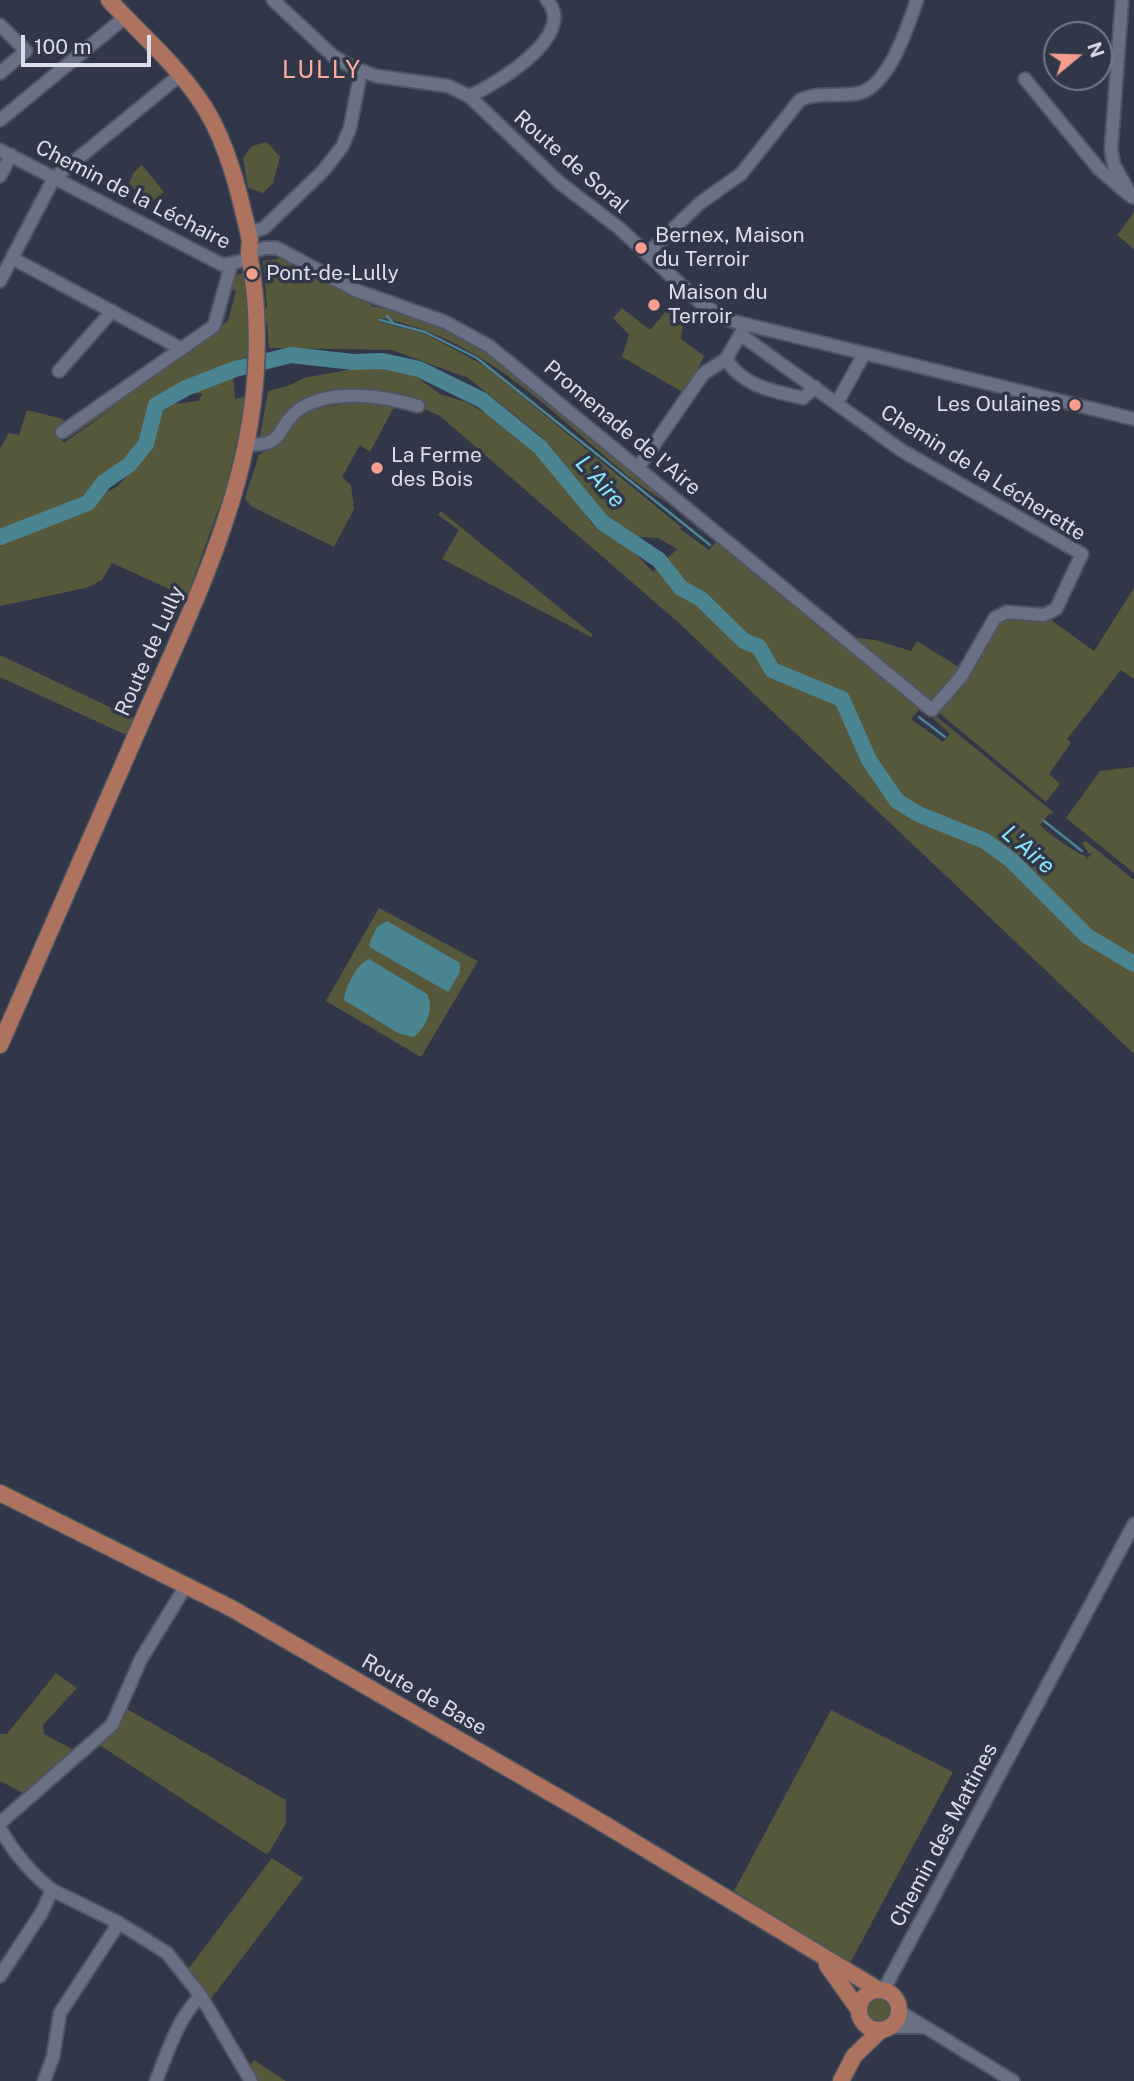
<!DOCTYPE html>
<meta charset="utf-8">
<style>
body{margin:0}
#map{position:relative;width:1134px;height:2081px;overflow:hidden;background:#313748;font-family:"Public Sans",sans-serif}
canvas{display:block}
.north{position:absolute;left:1043px;top:21px;width:70px;height:70px;box-sizing:border-box;background:#313748;border:2px solid #747a88;border-radius:50%;rotate:71deg;font-size:19px;font-weight:700;line-height:28px;text-align:center;color:#d9dee9}
.north::after{content:'';display:block;margin:auto;width:24px;height:32px;background:#f59d8f;clip-path:polygon(50% 0,100% 100%,50% 72%,0 100%)}
.scale{position:absolute;left:21px;top:35px;width:130px;height:32px;box-sizing:border-box;border:4px solid #d9dee9;border-top:0;padding-left:9px;font-size:21px;line-height:24px;white-space:nowrap;color:#d9dee9;-webkit-text-stroke:5px #313748;paint-order:stroke}
</style>
<div id="map">
<canvas width="1134" height="2081"></canvas>
<div class="north">N</div>
<div class="scale">100 m</div>
</div>
<script>
const g = document.querySelector('canvas').getContext('2d');
g.lineJoin = 'round';
function fill(path, color) { g.fillStyle = color; g.fill(path, 'evenodd'); }
function stroke(path, color, width, dash) { g.strokeStyle = color; g.lineWidth = width; g.lineCap = dash ? 'butt' : 'round'; g.setLineDash(dash || []); g.stroke(path); }
function label(font, color, halo, rows, align = 'center') {
  g.font = font + ' "Public Sans",sans-serif'; g.lineWidth = 7; g.setLineDash([]); g.textBaseline = 'middle'; g.strokeStyle = halo; g.fillStyle = color; for (const [text, x, y, turn = 0] of rows) {
    g.save(); g.translate(x, y); g.rotate((+turn || 0) * Math.PI / 180); g.textAlign = isNaN(turn) ? turn : align; if (halo) g.strokeText(text, 0, 0); g.fillText(text, 0, 0); g.restore();
  }
}
const green = new Path2D(`
 M267,142l13,15 -7,26 -10,10 -15,-5 -5,-30 9,-12z
 M142,165l22,27 -16,13 -19,-22 5,-11z
 M1134,212v37l-17,-14z
 M273,250l99,52 -1,4 51,10 61,30 209,168 -3,4c-18,-15 -39,-24 -57,-39 -77,-63 -150,-143 -252,-161l-1,4 47,12 59,32 196,161 -1,2 29,21 7,-8 -8,-10 213,176 -10,11 32,23 7,-8 -18,-17 4,-1 118,97 -5,1 -9,11c13,12 31,25 47,32l-2,4 8,-9 -4,2 -7,-11 4,-2 48,39v174l-455,-431 -239,-207 -22,-10 -101,-8 -42,34 -15,5 8,-46 22,-6 14,-7 43,-8 30,-2 37,7 26,19 26,8 21,12 56,45 51,67 42,28 17,18 24,-23 -19,-11 -21,-1 -32,-23 -62,-76 -75,-60 -76,-28 -123,-2 -2,-26 -16,8v25l-53,21 -49,26c2,47 -18,52 -48,79 -8,7 -14,18 -24,22 -24,11 -52,17 -77,27v-82l9,-15 10,2 8,-25 36,9 2,7 -7,9 6,8 59,-42 -56,38 -3,-2 13,-12 151,-104 8,-30 -5,-2 4,-14 9,-2 6,40 17,-5 -4,-47 16,-2z
 M622,308l28,22 18,-21 15,14 -2,16 23,17 -18,38 -64,-37 7,-22 -16,-17z
 M229,375l4,2 2,22 13,-3 -22,92 -39,109 -75,-34 -10,17 -16,8 -86,18v-60l32,-19 58,-19 13,-14 15,-8 24,-28 20,-47 12,-7 25,-3 3,-8h-9l1,-5z
 M361,401l34,4 -25,47 -10,-7 -18,32 9,8 3,24 -20,38 -83,-41 -6,-8 14,-43 22,-13 13,-21 14,-11z
 M441,511l152,124 -2,2 -149,-78 17,-29 -21,-15z
 M1134,588v91l-13,-9 -54,69 4,4 -22,31 11,10 -14,18 -198,-165 28,3 35,11 6,-10 50,31 34,-55h46l47,34z
 M0,655l135,64 -6,13 -5,2 -124,-57z
 M1134,767v106l-68,-55 34,-47z
 M379,908l99,53 -57,96 -95,-56z
 M56,1673l21,15 -34,37 1,9 30,16 -51,43 -23,-12v-47h7z
 M127,1709l159,91v23l-16,28 -4,3 -168,-110 18,-17z
 M831,1710l122,62 -103,191 -116,-72z
 M272,1858l31,20 -93,122 -21,-32z
 M865 2009a14 14 0 1 1 28 0a14 14 0 1 1-28 0Z
 M254,2060l32,21h-30l-7,-14z`);
const water = new Path2D(`
 M387,921l73,42v9l-12,20 -77,-44 -2,-4 8,-17z
 M369,959l58,35c8,16 -1,32 -13,43l-16,-4 -54,-33c1,-12 13,-37 25,-41z`);
const stream = new Path2D(`
 M387,316l7,8
 M380,320l45,12 52,26 233,187
 M919,717l26,20
 M1044,821l38,30`);
const river = new Path2D(`
 M0,537l88,-34 16,-21 25,-17 17,-21 10,-39 30,-17 49,-19 56,-14 62,7 30,-1 36,8 63,31 58,47 62,75 57,38 22,28 20,11 43,42 15,6 13,23 70,29 27,61 28,41 21,13 67,27 26,19 76,76 47,28`);
const minor = new Path2D(`
 M273,0l60,56 19,11 24,9 72,10 21,10 91,87 59,45 83,76 26,16 406,99
 M1122,0l-11,151 3,14 18,32
 M0,25l26,26 -26,22
 M1025,79l74,90 29,25
 M469,96c26,-11 110,-61 78,-96
 M0,120l118,-97
 M0,150l223,115 27,-6
 M0,176l11,-21
 M247,225l8,6 9,-3 59,-57 19,-24 8,-19 11,-57
 M249,253l16,-5h12l78,42 90,32 44,24 443,364 29,-33 34,-59 12,-6 37,3 12,-6 26,-55 -181,-104 -160,-115
 M647,254l53,-51 41,-29 59,-74c17,-8 36,-4 54,-6 34,-3 53,-66 63,-94
 M12,258l170,91
 M0,281l54,-103 120,-98
 M726,359c17,28 48,32 77,39l12,-11
 M59,371l53,-60
 M837,403l27,-49
 M62,432l152,-106 17,-61
 M247,444c40,4 29,-20 54,-36 33,-20 83,-12 117,-2
 M638,468l65,-94 23,-15 18,-31
 M0,1823l112,-98 29,-66 46,-75
 M0,1828c13,24 31,45 52,62l-10,22 -42,64
 M52,1890l67,33 48,30 34,43 50,85
 M883,1991l251,-467
 M899,2011l114,70
 M888,2027h34
 M44,2081l9,-24 7,-44 59,-90
 M156,2081c11,-27 23,-66 45,-85`);
const major = new Path2D(`
 M0,1045c44,-100 88,-201 132,-301 71,-163 151,-307 117,-491l1,-13c-10,-44 -21,-93 -45,-132 -26,-41 -63,-73 -96,-108
 M0,1493l231,115 363,210 285,172
 M827,1965l32,45
 M859 2010a20 20 0 1 1 40 0a20 20 0 1 1-40 0Z
 M841,2081l13,-25 27,-26`);
const markers = [
 [641,248,7,"#f59d8f"],
 [252,274,7,"#f59d8f"],
 [654,305,7,"#f59d8f"],
 [1075,405,7,"#f59d8f"],
 [377,468,7,"#f59d8f"]
];
const streetNames = [
 ["Route de Soral",571,162,41],
 ["Chemin de la Léchaire",133,195,27],
 ["Promenade de l'Aire",622,428,40],
 ["Chemin de la Lécherette",983,473,32],
 ["Route de Lully",150,651,-66],
 ["Route de Base",424,1695,30],
 ["Chemin des Mattines",944,1835,-62]
];
const poiNames = [
 ["Bernex, Maison",655,236],
 ["du Terroir",655,260],
 ["Pont-de-Lully",266,274],
 ["Maison du",668,293],
 ["Terroir",668,317],
 ["Les Oulaines",1061,405,"right"],
 ["La Ferme",391,456],
 ["des Bois",391,480]
];
const waterNames = [
 ["L'Aire",600,482,48],
 ["L'Aire",1028,850,41]
];
const quarterNames = [
 ["LULLY",322,71]
];
fill(green, '#56583c');
fill(water, '#4c8592');
stroke(stream, '#4c8592', 2.5);
stroke(river, '#4c8592', 16);
stroke(minor, '#4f5462', 16);
stroke(major, '#4f5462', 19);
stroke(minor, '#6a7184', 12);
stroke(major, '#ae735e', 16);
for (const [x, y, r, color] of markers) { const dot = new Path2D(); dot.arc(x, y, r, 0, 2 * Math.PI); g.fillStyle = color; g.fill(dot); stroke(dot, '#313748', 2.5); }
label('21px', '#d9dee9', '#313748', streetNames);
label('21px', '#d9dee9', '#313748', poiNames, 'left');
label('italic 23px', '#89e6fb', '#313748', waterNames);
g.letterSpacing = '2px';
label('24px', '#ffac9f', '#313748', quarterNames);
g.letterSpacing = '0px';
</script>
